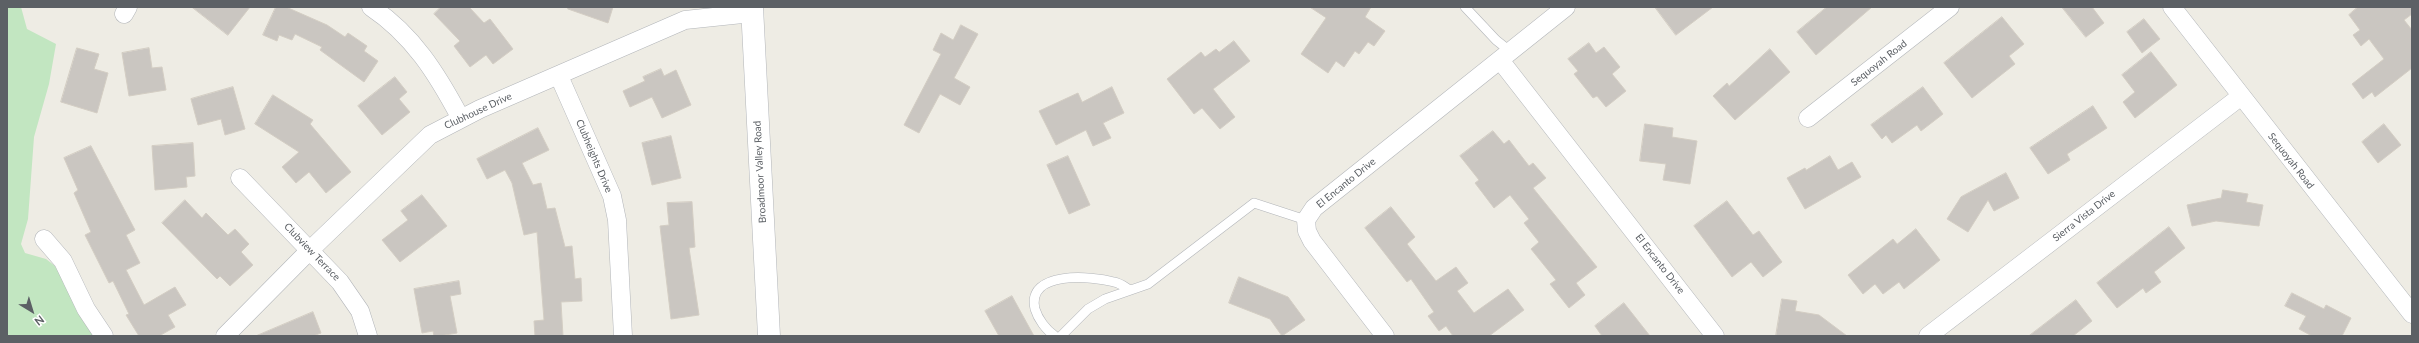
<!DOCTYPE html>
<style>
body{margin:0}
#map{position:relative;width:2419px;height:343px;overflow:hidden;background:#eeece4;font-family:Lato,sans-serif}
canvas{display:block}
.frame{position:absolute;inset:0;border:8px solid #5c6065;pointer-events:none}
.north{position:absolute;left:12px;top:291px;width:40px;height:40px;-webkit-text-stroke:3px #fff;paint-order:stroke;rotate:142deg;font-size:11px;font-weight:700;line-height:16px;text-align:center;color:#5c6065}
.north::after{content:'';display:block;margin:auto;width:14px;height:18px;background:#5c6065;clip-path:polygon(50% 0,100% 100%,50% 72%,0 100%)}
</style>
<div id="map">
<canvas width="2419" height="343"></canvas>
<div class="frame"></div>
<div class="north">N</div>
</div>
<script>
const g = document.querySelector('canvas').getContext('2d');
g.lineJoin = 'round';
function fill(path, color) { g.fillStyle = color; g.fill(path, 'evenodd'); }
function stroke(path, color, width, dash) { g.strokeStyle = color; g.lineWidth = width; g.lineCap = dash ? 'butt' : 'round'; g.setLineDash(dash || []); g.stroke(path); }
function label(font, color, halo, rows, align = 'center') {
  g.font = font + ' Lato,sans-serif'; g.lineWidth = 3.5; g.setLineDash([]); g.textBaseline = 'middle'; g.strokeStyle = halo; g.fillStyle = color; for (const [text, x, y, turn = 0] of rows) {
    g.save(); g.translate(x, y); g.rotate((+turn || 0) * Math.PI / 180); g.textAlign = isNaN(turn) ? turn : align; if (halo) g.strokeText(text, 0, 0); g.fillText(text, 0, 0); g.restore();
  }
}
const green = new Path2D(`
 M7,7h14l6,22 29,15 -7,40 -15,53 -6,82 -7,25 4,9 21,6 9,7 40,70h-88z`);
const building = new Path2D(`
 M192,7h58l-22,28z
 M276,7h10l41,18 18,12 3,-4 19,13 -3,5 14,10 -14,21 -44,-32 2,-3 -27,-13 -3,6 -13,-5 -2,6 -14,-6z
 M441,7h28l15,16 6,-4 23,30 -20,15 -7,-9 -16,12 -16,-21 6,-5 -26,-27z
 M568,7h45l-5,16 -40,-14z
 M1310,7h61l-6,10 20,14 -11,15 -6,-4 -9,12 -4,-3 -11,16 -8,-6 -8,12 -27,-19 25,-36z
 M1655,7h58l-37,28z
 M1827,7h45l-56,48 -19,-23z
 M2062,7h30l12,16 -18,14z
 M2358,7h54v7l-8,6 8,10v38l-37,29 -3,-5 -9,7 -11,-15 32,-25 -15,-20 -8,7 -8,-11 7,-5 -11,-15z
 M2002,17l22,27 -15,12 6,8 -43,34 -28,-35z
 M2144,19l16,20 -18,14 -15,-21z
 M961,25l17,9 -24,44 16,9 -10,18 -20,-11 -21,39 -15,-8 37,-71 -8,-4 8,-17 12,7z
 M1234,41l16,20 -37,28 22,28 -15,12 -18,-21 -8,6 -27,-35 34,-27 4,5 11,-8 3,3z
 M1589,43l7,10 8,-6 16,20 -8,7 14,17 -20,16 -9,-11 -4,2 -19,-24 4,-3 -10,-12z
 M77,48l22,6 -5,15 14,4 -11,40 -36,-11z
 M149,48l3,20 10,-1 4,23 -37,6 -7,-43z
 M1770,49l20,23 -55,48 -22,-24 14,-13 2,3z
 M2151,52l26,33 -42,33 -12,-16 12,-10 -13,-17z
 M661,69l3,7 12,-6 15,35 -29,13 -10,-21 -22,10 -7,-16 22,-10 -2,-4z
 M395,77l12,15 -8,7 11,13 -28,23 -24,-29z
 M233,87l12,42 -20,6 -4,-16 -23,6 -7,-26z
 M1112,87l12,26 -21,10 8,15 -18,8 -7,-16 -30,15 -17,-34 39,-18 4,9z
 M1923,87l20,27 -22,17 -4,-6 -25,18 -6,-8 -4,4 -11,-14z
 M273,95l40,25 -3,4 41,48 -25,21 -17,-21 -13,11 -14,-16 17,-15 -44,-28z
 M2093,106l14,22 -40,26 3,6 -22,14 -18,-26z
 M1645,124l28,4 -1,9 25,4 -7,43 -27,-4 3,-16 -26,-3z
 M2384,124l17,21 -23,18 -16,-21z
 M538,128l11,22 -27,13 11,22 8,-2 6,26 8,-1 10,39 7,-1 3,33 6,-1 1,23 -21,1 2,34h-28l-1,-15 10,-1 -7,-88 -13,3 -12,-52 -7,-13 -18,9 -10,-20z
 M1493,131l11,13 5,-4 20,26 4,-3 13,15 -13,10 64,79 -21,16 9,12 -16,13 -19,-24 6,-4 -25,-31 8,-7 -15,-19 5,-4 -19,-24 -16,13 -19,-25 4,-3 -19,-24z
 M671,136l10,42 -29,7 -10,-42z
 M193,143l2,33 -9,1 1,10 -32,3 -3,-44z
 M91,146l44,84 -9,5 14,28 -14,7 18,35 31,-18 11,18 -18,10 7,12 -16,9h-20l-13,-21 3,-1 -16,-33 -4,2 -24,-48 6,-3 -17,-39 4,-3 -14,-32z
 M1068,156l22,49 -21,9 -22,-49z
 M1830,156l8,14 14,-8 9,15 -56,32 -18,-31 18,-10 1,2z
 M2006,173l13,25 -25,13 -6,-11 -20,32 -21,-13 14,-22z
 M2223,190l25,4 -2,8 17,3 -4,21 -43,-5 -24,5 -5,-21 34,-7z
 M422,195l25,31 -47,36 -18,-22 26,-20 -7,-9z
 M185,200l17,18 4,-5 22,22 7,-6 14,15 -8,8 12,13 -23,21 -10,-10 -3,3 -55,-56z
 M1727,201l26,34 6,-4 23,31 -19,15 -12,-15 -19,15 -38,-51z
 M692,202l3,45 -6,1 10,67 -28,4 -11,-93 9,-1 -2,-22z
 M1391,207l24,30 -8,7 29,37 20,-14 12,16 -11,8 17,22 34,-24 16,21 -35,26h-36l-7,-10 -7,5 -11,-15 6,-4 -23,-33 -4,3 -42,-54z
 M2169,227l16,21 -31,24 7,10 -15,11 -3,-5 -26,20 -20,-25z
 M1916,229l24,31 -36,29 -5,-7 -16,12 -8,-10 -12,10 -15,-19 45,-36 4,5z
 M1239,277l49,20 17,23 -23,16 -12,-17 -41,-16z
 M459,281l2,13 -11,2 7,37 -18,3h-5l-1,-5 -11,2 -8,-44z
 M2292,293l32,16 2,-4 25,13 -9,18h-30l-13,-7 7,-13 -21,-10z
 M1012,296l22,40h-35l-14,-25z
 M1782,299l15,2 -2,10 24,4 28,21h-71z
 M2076,300l16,21 -19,15h-44z
 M1624,303l26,33h-48l-7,-10z
 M313,312l8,21 -8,3h-57z`);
const service = new Path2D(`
 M1465,7l31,33 15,12
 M1055,336c-9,-6 -17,-17 -20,-27 -9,-39 57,-33 79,-27 6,1 11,5 16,8
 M1061,336l27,-27 17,-10 43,-15 106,-81 52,17`);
const minor = new Path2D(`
 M371,7c42,28 66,67 89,110
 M2172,7l240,307
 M124,14l4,-7
 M1500,60l215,276
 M559,76l53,120 5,24 6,116
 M1808,118l142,-111
 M240,178l100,104 20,29 8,25
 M44,239l19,22 23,48 18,27
 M225,336l85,-86 120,-115 50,-26 205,-89 67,-7
 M1385,336l-73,-95 -5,-10 -1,-11 8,-12 252,-201
 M1928,336l312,-239`);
const tertiary = new Path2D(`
 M752,7l17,329`);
const streetNames = [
 ["Sequoyah Road",1879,63,-38],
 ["Clubhouse Drive",478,111,-25],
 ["Clubheights Drive",594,156,67],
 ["Sequoyah Road",2291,161,52],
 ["Broadmoor Valley Road",760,172,-93],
 ["El Encanto Drive",1346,183,-39],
 ["Sierra Vista Drive",2084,216,-38],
 ["Clubview Terrace",312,252,46],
 ["El Encanto Drive",1660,264,52]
];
fill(green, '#c2e6c1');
fill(building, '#cac6c1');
stroke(building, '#d3cdc3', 1);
stroke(service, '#b2b5b9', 10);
stroke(minor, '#b2b5b9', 19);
stroke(tertiary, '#b2b5b9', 23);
stroke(service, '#fff', 9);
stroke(minor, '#fff', 18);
stroke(tertiary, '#fff', 22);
label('10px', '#5c6065', '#fff', streetNames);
</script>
